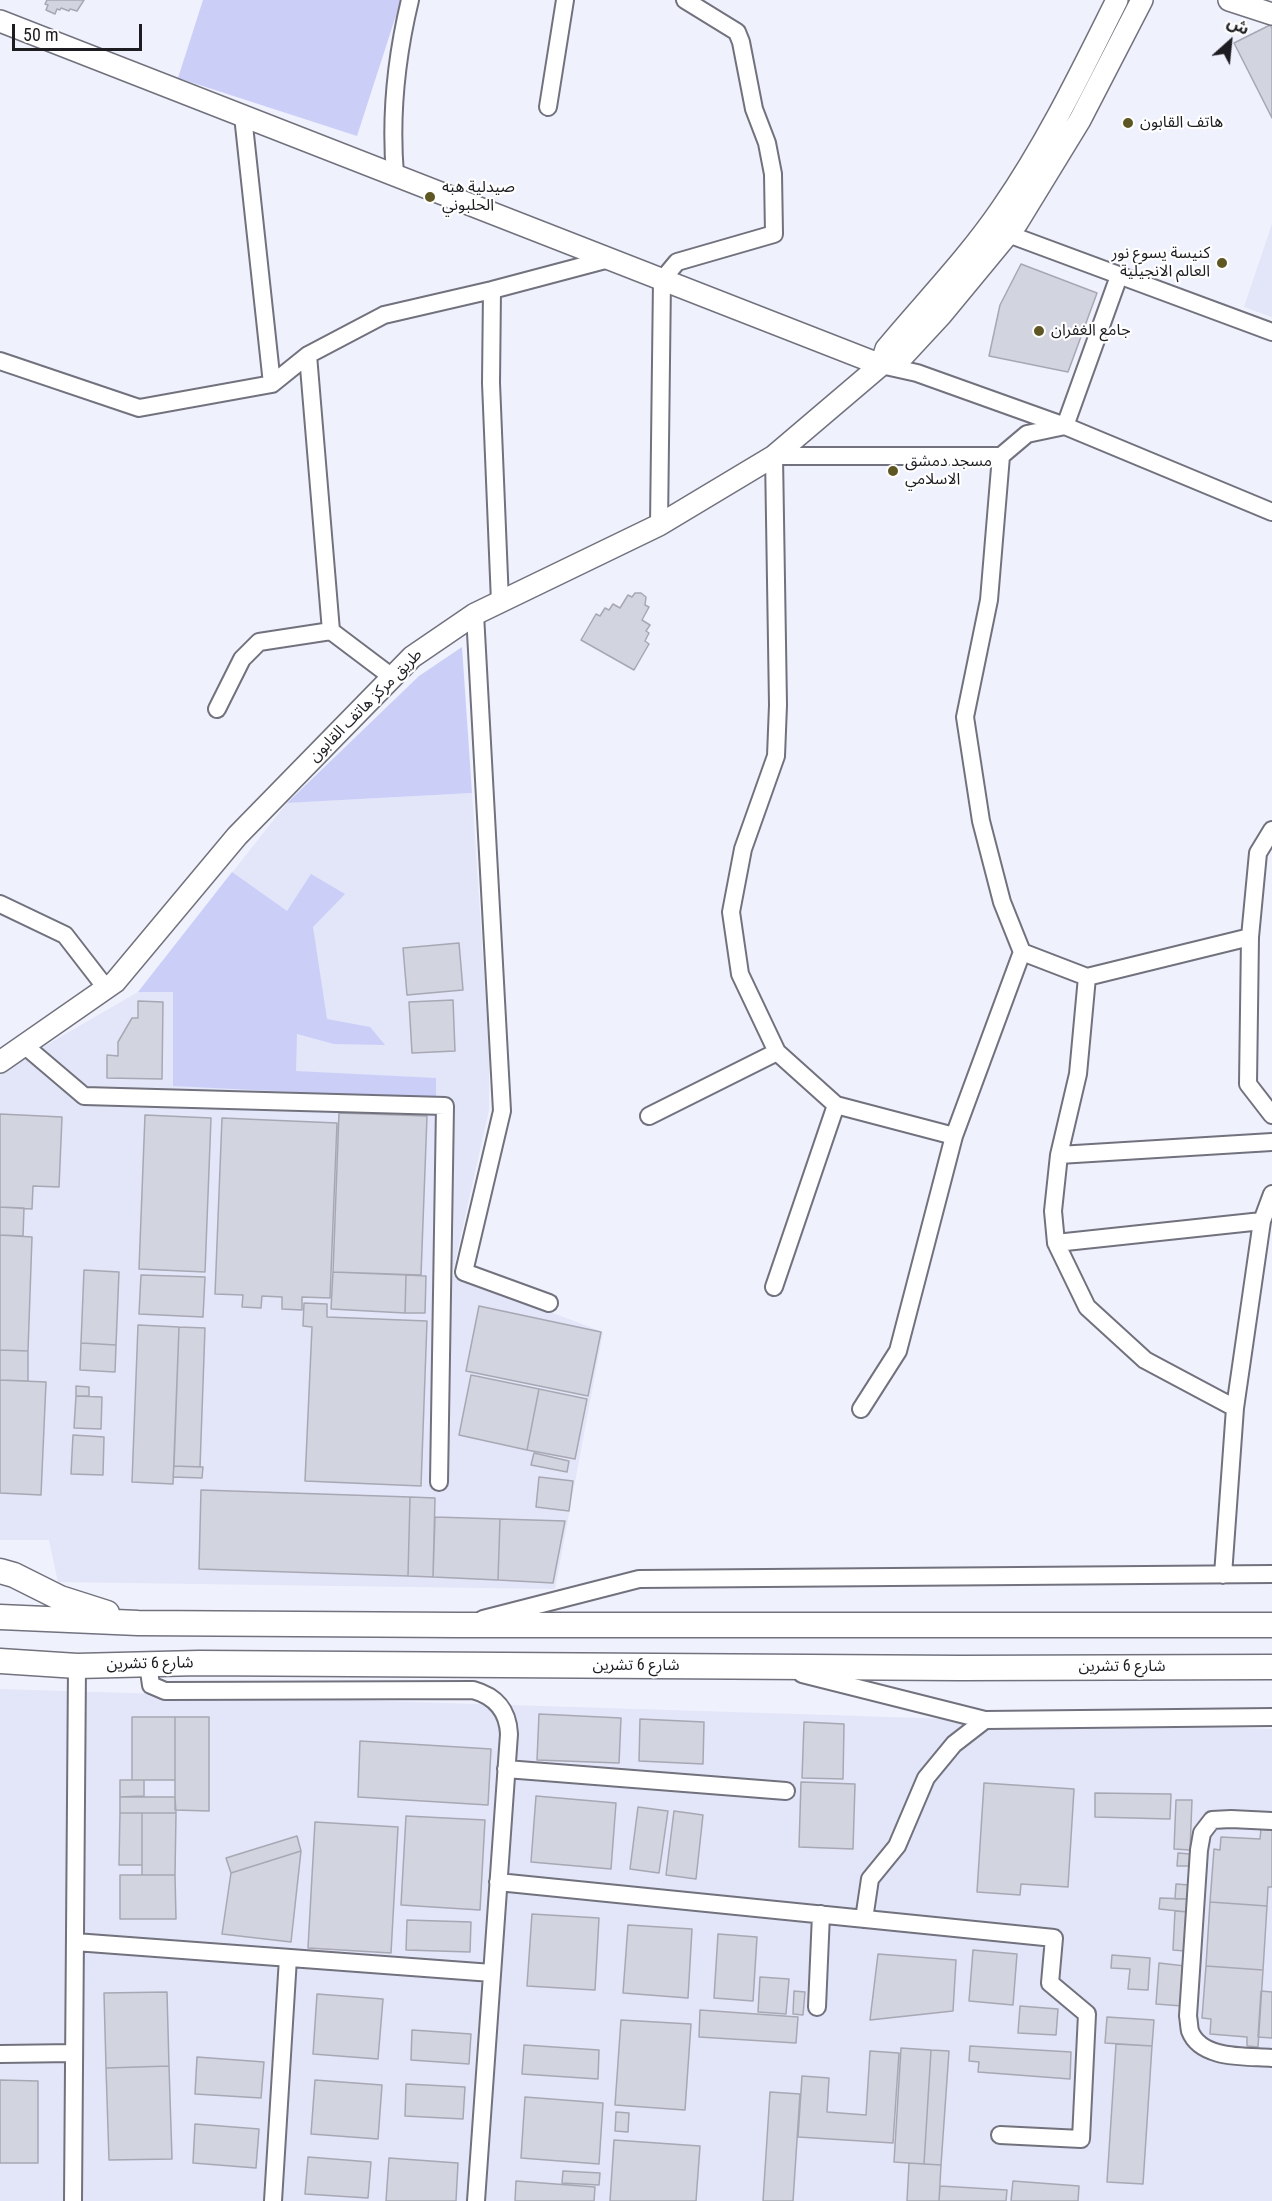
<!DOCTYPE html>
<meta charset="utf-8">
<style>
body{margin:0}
#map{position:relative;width:1272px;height:2201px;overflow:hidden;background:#eff1fd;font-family:"Roboto Condensed","Noto Sans Arabic",sans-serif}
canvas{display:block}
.north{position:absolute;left:1200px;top:12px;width:60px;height:60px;-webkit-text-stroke:4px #fff;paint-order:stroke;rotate:27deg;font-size:16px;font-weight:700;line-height:24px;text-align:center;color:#1c1c21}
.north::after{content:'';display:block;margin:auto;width:21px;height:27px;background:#1c1c21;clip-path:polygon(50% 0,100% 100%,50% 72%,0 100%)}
.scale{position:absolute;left:12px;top:24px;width:130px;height:27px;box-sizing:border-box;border:3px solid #1c1c21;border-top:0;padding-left:8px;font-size:18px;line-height:21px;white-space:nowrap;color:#1c1c21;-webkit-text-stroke:4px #fff;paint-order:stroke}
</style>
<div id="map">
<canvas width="1272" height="2201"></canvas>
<div class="north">ش</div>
<div class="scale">50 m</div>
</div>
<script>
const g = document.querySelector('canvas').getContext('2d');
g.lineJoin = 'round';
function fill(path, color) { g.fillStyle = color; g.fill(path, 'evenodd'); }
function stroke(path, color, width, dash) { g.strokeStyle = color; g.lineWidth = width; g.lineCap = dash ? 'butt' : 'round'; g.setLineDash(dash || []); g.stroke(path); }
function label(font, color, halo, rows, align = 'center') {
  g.font = font + ' "Roboto Condensed","Noto Sans Arabic",sans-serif'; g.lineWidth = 4.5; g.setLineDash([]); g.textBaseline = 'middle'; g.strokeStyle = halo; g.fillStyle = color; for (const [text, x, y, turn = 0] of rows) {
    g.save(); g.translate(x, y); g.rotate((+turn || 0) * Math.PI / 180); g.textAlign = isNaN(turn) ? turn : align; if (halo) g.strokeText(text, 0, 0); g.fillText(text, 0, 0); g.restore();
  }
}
const built = new Path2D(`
 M1272,224v93l-28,-10z
 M472,793l17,258v59l-37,165 151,57 -48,257 -497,-7 -9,-42h-49v-468l138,-80 149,-189z
 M0,1689l1272,40v472h-1272z`);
const green = new Path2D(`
 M203,0h198l-44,136 -179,-58z
 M462,647l10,146 -185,10 132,-127z
 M232,872l55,39 24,-37 34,20 -32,33 14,92 43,8 15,18 -51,-1 -37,-10 -1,37 140,7v21l-263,-13v-94h-35z`);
const building = new Path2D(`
 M47,0h37l-7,11 -7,-2 -1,2 -8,-3 -1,2 -3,-1 -2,5 -9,-4 2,-5 -3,-1z
 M1270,25l2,3v90l-38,-75z
 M1021,264l76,29 -29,79 -79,-16 11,-51z
 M635,593h6l5,4 -1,8 4,2 -7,13 8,5 -4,6 3,2 -4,8 4,3 -15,26 -53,-30 15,-26 4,2 5,-8 4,2 4,-6 7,4 8,-13 4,2z
 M459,943l4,47 -56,5 -4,-47z
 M453,1000l2,51 -43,2 -3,-51z
 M138,1001l25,1 -1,77 -55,-1v-23l11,1v-14l14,-24h6z
 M339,1113l88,3 -6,159 -88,-3z
 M0,1114l62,3 -3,70 -26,-1 -1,23 -32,-2z
 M145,1115l66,3 -6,154 -66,-3z
 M222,1118l115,5 -7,175 -28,-1v13l-20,-1v-12l-20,-1 -1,12 -19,-1 1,-12 -28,-1z
 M0,1207l24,1 -1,28 -23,-1z
 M0,1235l32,2 -4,114 -28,-1z
 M84,1270l35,2 -3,73 -35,-2z
 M333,1272l73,3 -1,38 -74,-4z
 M141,1275l64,2 -2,40 -64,-3z
 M406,1275l20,1 -1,37h-20z
 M304,1303l23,1v13l100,4 -6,165 -116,-5 7,-154 -9,-1z
 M479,1306l122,26 -13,64 -122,-25z
 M138,1325l41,2 -6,157 -41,-2z
 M179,1327l26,1 -5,139 -26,-1z
 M81,1343l35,2 -1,27 -35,-2z
 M0,1350l28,1v30l-28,-1z
 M471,1375l68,14 -12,61 -68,-15z
 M0,1380l46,2 -5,113 -41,-2z
 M76,1386l13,1v9h-13z
 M539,1389l48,10 -12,60 -48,-9z
 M76,1396l26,1 -1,32 -27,-1z
 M73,1435l31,2 -1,38 -32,-1z
 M534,1453l35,8 -2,11 -36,-7z
 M174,1466l29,1 -1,11 -29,-1z
 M539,1477l34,4 -4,30 -33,-4z
 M201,1490l209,7 -2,79 -209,-7z
 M410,1497l25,1 -2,79 -25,-1z
 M435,1517l65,2 -2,61 -65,-3z
 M500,1519l65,2 -12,62 -55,-3z
 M539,1714l82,4 -2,45 -82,-3z
 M132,1717h43v63h-43z
 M175,1717h34v94l-34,-1z
 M640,1719l64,3 -1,42 -64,-3z
 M804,1722l40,2 -1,55 -41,-1z
 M360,1741l131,8 -3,56 -130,-8z
 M120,1780h24v16l-24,1z
 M801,1782l54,2 -2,65 -54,-2z
 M984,1783l90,6 -6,98 -47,-3 -1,11 -43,-3z
 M1095,1793l76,1 -1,25 -75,-2z
 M536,1796l80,7 -5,66 -80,-7z
 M120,1797h55l1,16h-56z
 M1176,1800h16l-2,50 -16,-1z
 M638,1807l30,4 -9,62 -29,-4z
 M674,1811l29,4 -7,64 -30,-4z
 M120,1813h22v52h-23z
 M142,1813h34l-1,62h-33z
 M406,1816l79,4 -5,90 -79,-5z
 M315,1822l83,5 -7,126 -83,-5z
 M1261,1829l11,1v57h-4l-1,19 -57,-4 4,-53 6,1 1,-13 39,2z
 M297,1836l4,15 -70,22 -5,-15z
 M301,1851l-10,91 -69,-8 9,-61z
 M1178,1853l12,1 -1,12h-12z
 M120,1875h55l1,44h-56z
 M1176,1884l14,1 -1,14h-14z
 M1160,1898l29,1 -1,13 -29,-3z
 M1210,1902l57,4 -4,64 -57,-4z
 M1175,1911l13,1 -3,39 -12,-1z
 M532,1914l67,4 -4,72 -68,-4z
 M407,1920l64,2 -1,30 -64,-2z
 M628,1925l64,4 -4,69 -65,-5z
 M718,1934l39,3 -4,64 -39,-3z
 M973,1950l44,4 -4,51 -44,-4z
 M878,1954l78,6 -3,51 -83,9z
 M1112,1955l38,3 -2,32 -20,-1 2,-20 -19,-1z
 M1159,1963l26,3 -3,40 -26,-2z
 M1206,1966l57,4 -5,77 -11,-1v-9l-37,-3 1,-15 -9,-1z
 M760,1977l29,2 -3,35 -28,-2z
 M794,1991l11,1 -2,23 -10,-1z
 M1261,1991l11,1v46l-14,-1z
 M167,1992l2,74 -63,2 -2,-75z
 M317,1994l66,5 -5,60 -65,-5z
 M1020,2006l38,3 -2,26 -38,-2z
 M700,2010l98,7 -2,26 -97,-6z
 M1107,2017l47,3 -2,26 -47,-3z
 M621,2020l70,4 -6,86 -70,-5z
 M412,2030l59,4 -2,30 -58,-4z
 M1116,2044l36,2 -9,138 -36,-2z
 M524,2045l75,5 -1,29 -76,-5z
 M970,2046l101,6 -1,27 -92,-7 1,-10 -10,-1z
 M901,2048l30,2 -7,114 -30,-2z
 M931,2050l18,1 -8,114 -17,-1z
 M870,2051l29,2 -6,90 -95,-6 4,-61 27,2 -2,34 39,3z
 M197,2057l67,5 -3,36 -66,-4z
 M169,2066l3,93 -63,1 -3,-92z
 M0,2080l38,1v82h-38z
 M315,2080l67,5 -4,54 -67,-5z
 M406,2084l59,3 -2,32 -58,-3z
 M770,2092l30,2 -7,107h-30z
 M525,2097l78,6 -4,61 -78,-6z
 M616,2112l13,1 -1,19 -13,-1z
 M195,2124l64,5 -3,39 -63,-5z
 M614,2140l86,6 -4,55h-86z
 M308,2157l63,5 -3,36 -63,-4z
 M389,2158l69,5 -2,38h-70z
 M909,2163l32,2 -2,36h-32z
 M563,2171l37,2 -1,12 -37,-2z
 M516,2181l79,6 -1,14h-79z
 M1013,2181l66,5 -1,15h-67z
 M940,2186l67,4 -1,11h-67z`);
const minor = new Path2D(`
 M548,107l17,-107
 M395,175c-5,-60 1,-117 15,-175
 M1008,234l264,98
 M492,290l-1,93 9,219
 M308,355l23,276 61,46
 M0,361l139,47 133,-24 -29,-268
 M881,365l36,8 148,53 207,86
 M272,384l36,-29 76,-40 108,-25 117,-31
 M1001,456l-12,144 -24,117 16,104 21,81 20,50 65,25 163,-40
 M659,525l3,-245 15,-18 97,-28 -1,-60 -6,-31 -13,-34 -13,-67 -4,-10 -52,-32
 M475,614l27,497 -38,161 85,31
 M217,709l25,-50 17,-17 72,-11
 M1272,830l-14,23 -8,84 -2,147 24,31
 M0,904l65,31 41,53
 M1087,977l-9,97 -19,81 -6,56 3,32 31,64 58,53 90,48
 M24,1045l60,51 361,10 -6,376
 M649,1116l128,-64
 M954,1136l-118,-31 -59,-53 -37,-78 -9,-62 12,-63 33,-93 2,-51 -4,-249h227l26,-22 38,-8 54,-150
 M1059,1155l213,-13
 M1056,1243l206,-22
 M774,1287l62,-182
 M861,1409l37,-58 56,-215 68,-184
 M1223,1575l12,-167 27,-187 10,-27
 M483,1619l156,-40 633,-5
 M148,1664l3,21 14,6 308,-1c22,6 35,20 36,44l-33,467
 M802,1674l183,46 287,-3
 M506,1769l280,22
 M1272,1821l-41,-2 -19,1 -10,13 -3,17 -11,166c1,5 1,11 2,15 11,29 57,25 82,27
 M498,1882l556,56 -4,45 37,31 -6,125 -81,-4
 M864,1919l6,-40 27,-33 29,-68 28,-34 31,-24
 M75,1942l417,31
 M817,2007l4,-93
 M0,2054l74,-1
 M73,2201l4,-535
 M273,2201l15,-243`);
const major = new Path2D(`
 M1229,0l43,14
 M0,21l881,344
 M881,365l5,-16c39,-47 82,-91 116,-141 45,-65 80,-138 115,-208
 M0,1062l115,-80 122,-146 175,-179 63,-43 184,-89 115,-69 107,-91 22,-9 38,-41 76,-92 63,-103 62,-120`);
const highway = new Path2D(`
 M0,1571l14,4 46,23 47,15
 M0,1617l138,6 319,2h815
 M0,1661l77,5 122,-3 761,5 312,-1`);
const markers = [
 [1128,123,6,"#5f5723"],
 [430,197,6,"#5f5723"],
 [1222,263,6,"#5f5723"],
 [1039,331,6,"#5f5723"],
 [893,471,6,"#5f5723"]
];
const poiNames = [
 ["هاتف القابون",1140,123],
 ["صيدلية هبه",442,188],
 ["الحلبوني",442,206],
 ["كنيسة يسوع نور",1210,254,"right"],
 ["العالم الانجيلية",1210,272,"right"],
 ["جامع الغفران",1051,331],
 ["مسجد دمشق",905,462],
 ["الاسلامي",905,480]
];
const streetNames = [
 ["طريق مركز هاتف القابون",366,706,-45],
 ["شارع 6 تشرين",150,1664,-1],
 ["شارع 6 تشرين",636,1666],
 ["شارع 6 تشرين",1122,1667]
];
fill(built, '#e3e5f8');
fill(green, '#cbcff8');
fill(building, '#d2d4df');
stroke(building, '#a7a8b3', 1.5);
stroke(minor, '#71727d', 20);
stroke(major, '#71727d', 24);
stroke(highway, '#71727d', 27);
stroke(minor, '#fff', 16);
stroke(major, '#fff', 21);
stroke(highway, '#fff', 24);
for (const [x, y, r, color] of markers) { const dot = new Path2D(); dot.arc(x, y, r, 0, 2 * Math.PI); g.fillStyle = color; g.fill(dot); stroke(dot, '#fff', 2); }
label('16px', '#1c1c21', '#fff', poiNames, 'left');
label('16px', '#1c1c21', '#fff', streetNames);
</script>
